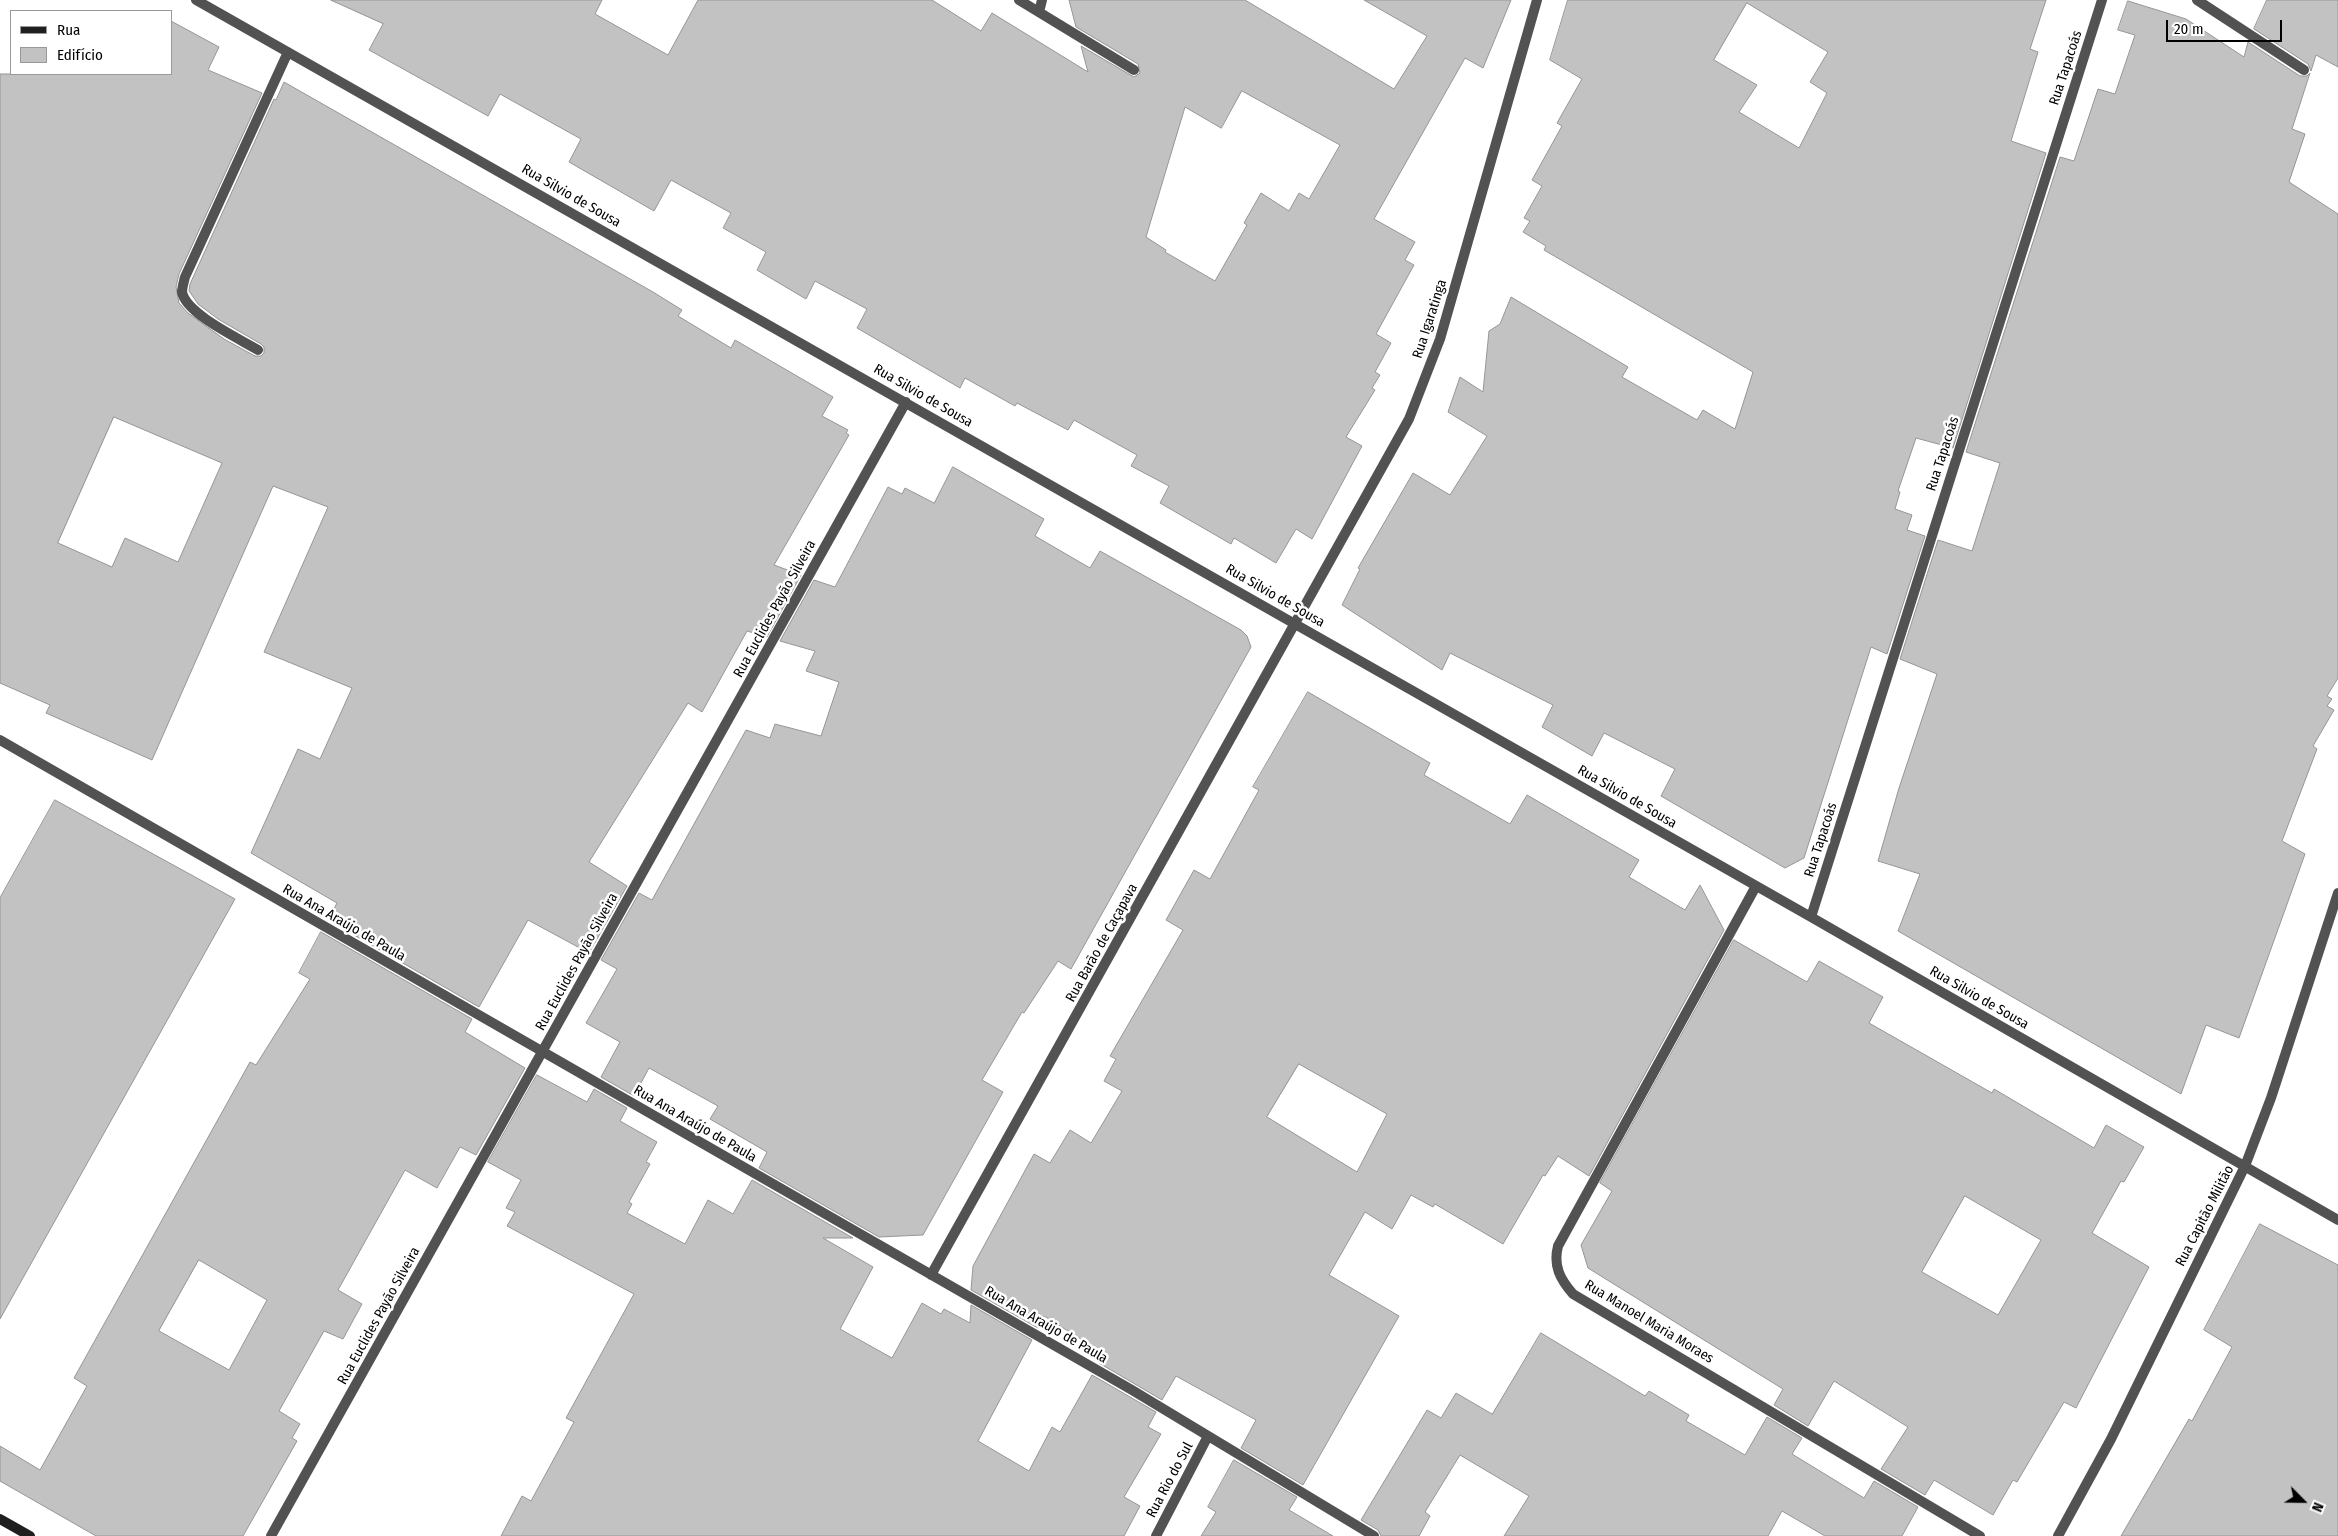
<!DOCTYPE html>
<meta charset="utf-8">
<style>
body{margin:0}
#map{position:relative;width:2338px;height:1536px;overflow:hidden;background:#fff;font-family:"Fira Sans Condensed",sans-serif}
canvas{display:block}
.legend{position:absolute;left:10px;top:10px;width:162px;height:65px;box-sizing:border-box;background:#fff;border:1px solid #999;margin:0;padding:6px 9px;list-style:none;font-size:15px;color:#000}
.legend li{display:flex;align-items:center;gap:10px;height:25px}
.legend b{width:25px;border:1px solid #999}
.north{position:absolute;left:2278px;top:1476px;width:50px;height:50px;-webkit-text-stroke:4px #fff;paint-order:stroke;rotate:113deg;font-size:14px;font-weight:700;line-height:20px;text-align:center;color:#000}
.north::after{content:'';display:block;margin:auto;width:18px;height:22px;background:#000;clip-path:polygon(50% 0,100% 100%,50% 72%,0 100%)}
.scale{position:absolute;left:2166px;top:20px;width:116px;height:22px;box-sizing:border-box;border:2px solid #000;border-top:0;padding-left:6px;font-size:15px;line-height:18px;white-space:nowrap;color:#000;-webkit-text-stroke:4px #fff;paint-order:stroke}
</style>
<div id="map">
<canvas width="2338" height="1536"></canvas>
<ul class="legend">
<li><b style="height:6px;background:#1f1f1f"></b>Rua</li>
<li><b style="height:14px;background:#c2c2c2"></b>Edifício</li>
</ul>
<div class="north">N</div>
<div class="scale">20 m</div>
</div>
<script>
const g = document.querySelector('canvas').getContext('2d');
g.lineJoin = 'round';
function fill(path, color) { g.fillStyle = color; g.fill(path, 'evenodd'); }
function stroke(path, color, width, dash) { g.strokeStyle = color; g.lineWidth = width; g.lineCap = dash ? 'butt' : 'round'; g.setLineDash(dash || []); g.stroke(path); }
function label(font, color, halo, rows, align = 'center') {
  g.font = font + ' "Fira Sans Condensed",sans-serif'; g.lineWidth = 5; g.setLineDash([]); g.textBaseline = 'middle'; g.strokeStyle = halo; g.fillStyle = color; for (const [text, x, y, turn = 0] of rows) {
    g.save(); g.translate(x, y); g.rotate((+turn || 0) * Math.PI / 180); g.textAlign = isNaN(turn) ? turn : align; if (halo) g.strokeText(text, 0, 0); g.fillText(text, 0, 0); g.restore();
  }
}
const building = new Path2D(`
 M331,0h271l-7,14 73,41 30,-55h234l49,31 11,-18 96,59 -7,-26 53,31 6,-4 -2,-9 -62,-37 -7,-27h176l149,89 33,-53 -63,-36h147l-28,68 -18,-10 -91,161 41,23 -10,18 9,5 -38,69 15,9 -16,29 5,3 -8,13 3,2 -29,47 16,9 -50,93 -16,-10 -20,34 -42,-25 -3,6 -71,-41 9,-17 -38,-20 6,-11 -63,-35 -6,10 -51,-27 -2,3 -50,-28 -5,10 -103,-60 10,-19 -52,-28 -9,18 -49,-29 9,-18 -43,-24 8,-15 -60,-33 -17,31 -85,-49 12,-23 -81,-45 -12,22 -119,-66 14,-26zM1242,91l98,54 -31,54 -10,-6 -10,18 -28,-18 -17,30 3,2 -32,56 -50,-29 1,-2 -20,-13 39,-130 36,21z
 M1568,0h478l-16,49 8,3 -27,89 35,12 -93,295 -37,-10 -18,53 2,1 -5,17 17,6 -5,15 18,6 -38,118 -16,-7 -67,211 -19,10 -124,-72 14,-27 -71,-36 -12,23 -50,-29 11,-22 -103,-52 -8,17 -100,-65 18,-36 -2,-1 55,-95 37,22 37,-59 -39,-24 12,-35 23,15 6,-61 11,-7 11,-27 117,70 -6,10 75,43 6,-10 32,19 18,-57 -209,-122 2,-4 -23,-14 7,-11 -6,-3 18,-32 -10,-6 30,-54 -5,-3 25,-44 -32,-19zM1747,3l81,49 -18,30 17,11 -28,55 -60,-36 18,-27 -43,-25z
 M2267,0h71v67l-22,-12 -5,16 -3,-7 -54,-35z
 M2128,1l58,18 58,38 4,-15 52,34h7l3,-3 -18,56 13,5 -16,48 49,32v464l-11,18 5,3 -5,7 7,4 -21,36 4,3 -35,92 23,13 -66,184 -33,-13 -25,69 -283,-163 22,-57 -42,-13 21,-73 38,-114 -37,-15 38,-119 34,11 28,-88 -34,-11 94,-295 14,4 24,-72 17,5 20,-59 -17,-5z
 M171,21l48,26 -11,23 54,23 -83,181 -3,13 3,16 9,10 36,26 31,17h6l3,-3v-6l-3,-3 -43,-25 -20,-15 -9,-13 1,-7 84,-185 2,1 8,-18 369,210 29,18 -4,6 53,32 4,-8 98,57 -11,19 26,14 -2,3 3,2 -75,130 27,10 -34,62 -20,-6 -45,81 -14,-9 -99,159 38,24 -38,67 -61,-33 -49,87 -151,-87 9,-17 -86,-50 47,-104 22,10 32,-71 -88,-36 64,-145 -55,-21 -121,274 -106,-47 4,-8 -50,-22v-609h171zM114,417l108,46 -44,99 -53,-24 -13,29 -54,-24z
 M953,467l91,52 -9,17 55,32 10,-17 141,79 6,6 4,11 -180,322 -13,-8 -34,52 -2,-1 -40,68 21,12 -80,143 -44,2 -120,-69 8,-16 -57,-33 8,-13 -69,-38 -15,28 -33,-19 19,-35 -34,-19 31,-54 -16,-9 38,-67 13,7 94,-170 24,8 5,-14 46,12 18,-54 -33,-11 9,-20 -35,-10 34,-61 21,7 53,-100 14,7 3,-6 29,15z
 M1308,692l122,71 -6,12 86,49 17,-29 112,65 -10,17 56,33 15,-25 24,45 -135,246 -31,-20 -13,20 -2,-1 -40,69 -68,-40 -2,3 -22,-12 -19,34 -27,-17 -36,63 70,41 -96,169 -62,-37 15,-28 -80,-44 -14,24 -63,-37 6,-9 -61,-38 -6,12 -67,-38 2,-24 61,-112 16,9 20,-33 21,13 31,-52 -18,-10 12,-22 -6,-3 73,-126 -17,-10 28,-50 16,9 49,-89 -6,-3zM1299,1064l88,50 -30,58 -90,-55z
 M55,800l180,99 -235,420v-421z
 M321,932l151,87 -7,13 60,36 -49,87 -16,-8 -23,41 -32,-18 -67,120 24,14 -19,35 -19,-8 -45,80 21,13 -8,14 5,3 -54,95h-147l-96,-55v-35l40,24 47,-84 -13,-8 176,-316 6,3 54,-86 -11,-6zM199,1260l68,40 -38,70 -70,-39z
 M1734,940l73,42 12,-21 64,36 -14,26 123,70 2,-4 100,59 12,-23 38,22 -20,35 -3,-1 -29,52 57,34 -73,141 -12,-6 -47,80 -4,-2 -20,35 -59,-35 -9,15 -44,-26 27,-42 -74,-46 -26,45 -34,-21 9,-16 -195,-121 -7,-23 31,-54 -12,-8zM1965,1196l76,44 -43,75 -76,-43z
 M537,1075l50,27 7,-13 33,19 -7,13 37,21 -11,20 4,2 -21,38 3,2 -5,9 58,31 23,-44 25,14 19,-34 101,58h-30l50,29 -33,62 52,29 30,-55 19,11 3,-5 26,14 1,-18 61,35 -54,101 51,30 23,-44 8,5 32,-57 64,37 -8,15 13,7 -37,63 16,9 -16,30h-623l21,-40 9,5 43,-79 -8,-4 68,-124 -127,-68 8,-14 -9,-4 15,-28 -33,-18z
 M2260,1224l78,41v271h-217l68,-117 3,2 40,-74 -28,-17z
 M1541,1333l104,63 4,-5 40,24 -3,6 59,34 22,-38 35,21 -10,16 72,44 10,-17 44,26 -16,29h-77l-43,-25 -14,25h-264l25,-40 -69,-41 -35,57 5,4 -11,20h-38l-3,-6 -17,-10 66,-110 14,8 15,-25 36,21z
 M1234,1460l63,37 -8,13 44,26h-132l15,-24 -8,-5z`);
const minor = new Path2D(`
 M196,0l1615,917 527,303
 M1019,0l115,70
 M2197,0l107,70
 M1039,12l3,-12
 M258,350c-18,-11 -72,-36 -76,-58 0,-4 2,-11 3,-15l103,-225
 M0,740l1132,650 242,146
 M1756,886l-198,360c-5,20 2,33 15,48l407,242
 M1811,917l291,-917
 M931,1275l478,-856 31,-80 97,-339
 M271,1536l635,-1134
 M1156,1536l52,-100
 M2058,1536l53,-97 134,-273 26,-68 67,-205`);
const secondary = new Path2D(`
 M0,1519l30,17`);
const streetNames = [
 ["Rua Tapacoás",2066,68,-72],
 ["Rua Silvio de Sousa",571,196,30],
 ["Rua Igaratinga",1430,319,-72],
 ["Rua Silvio de Sousa",923,396,30],
 ["Rua Tapacoás",1943,454,-72],
 ["Rua Silvio de Sousa",1275,596,30],
 ["Rua Euclides Payão Silveira",775,609,-61],
 ["Rua Silvio de Sousa",1627,797,30],
 ["Rua Tapacoás",1821,840,-72],
 ["Rua Ana Araújo de Paula",344,923,30],
 ["Rua Barão de Caçapava",1102,943,-61],
 ["Rua Euclides Payão Silveira",577,962,-61],
 ["Rua Silvio de Sousa",1979,998,30],
 ["Rua Ana Araújo de Paula",695,1124,30],
 ["Rua Capitão Militão",2205,1216,-63],
 ["Rua Euclides Payão Silveira",379,1316,-61],
 ["Rua Manoel Maria Moraes",1649,1322,31],
 ["Rua Ana Araújo de Paula",1046,1325,30],
 ["Rua Rio do Sul",1170,1480,-62]
];
fill(building, '#c2c2c2');
stroke(building, '#969696', 1);
stroke(minor, '#525252', 10);
stroke(secondary, '#1f1f1f', 10);
label('14px', '#000', '#fff', streetNames);
</script>
